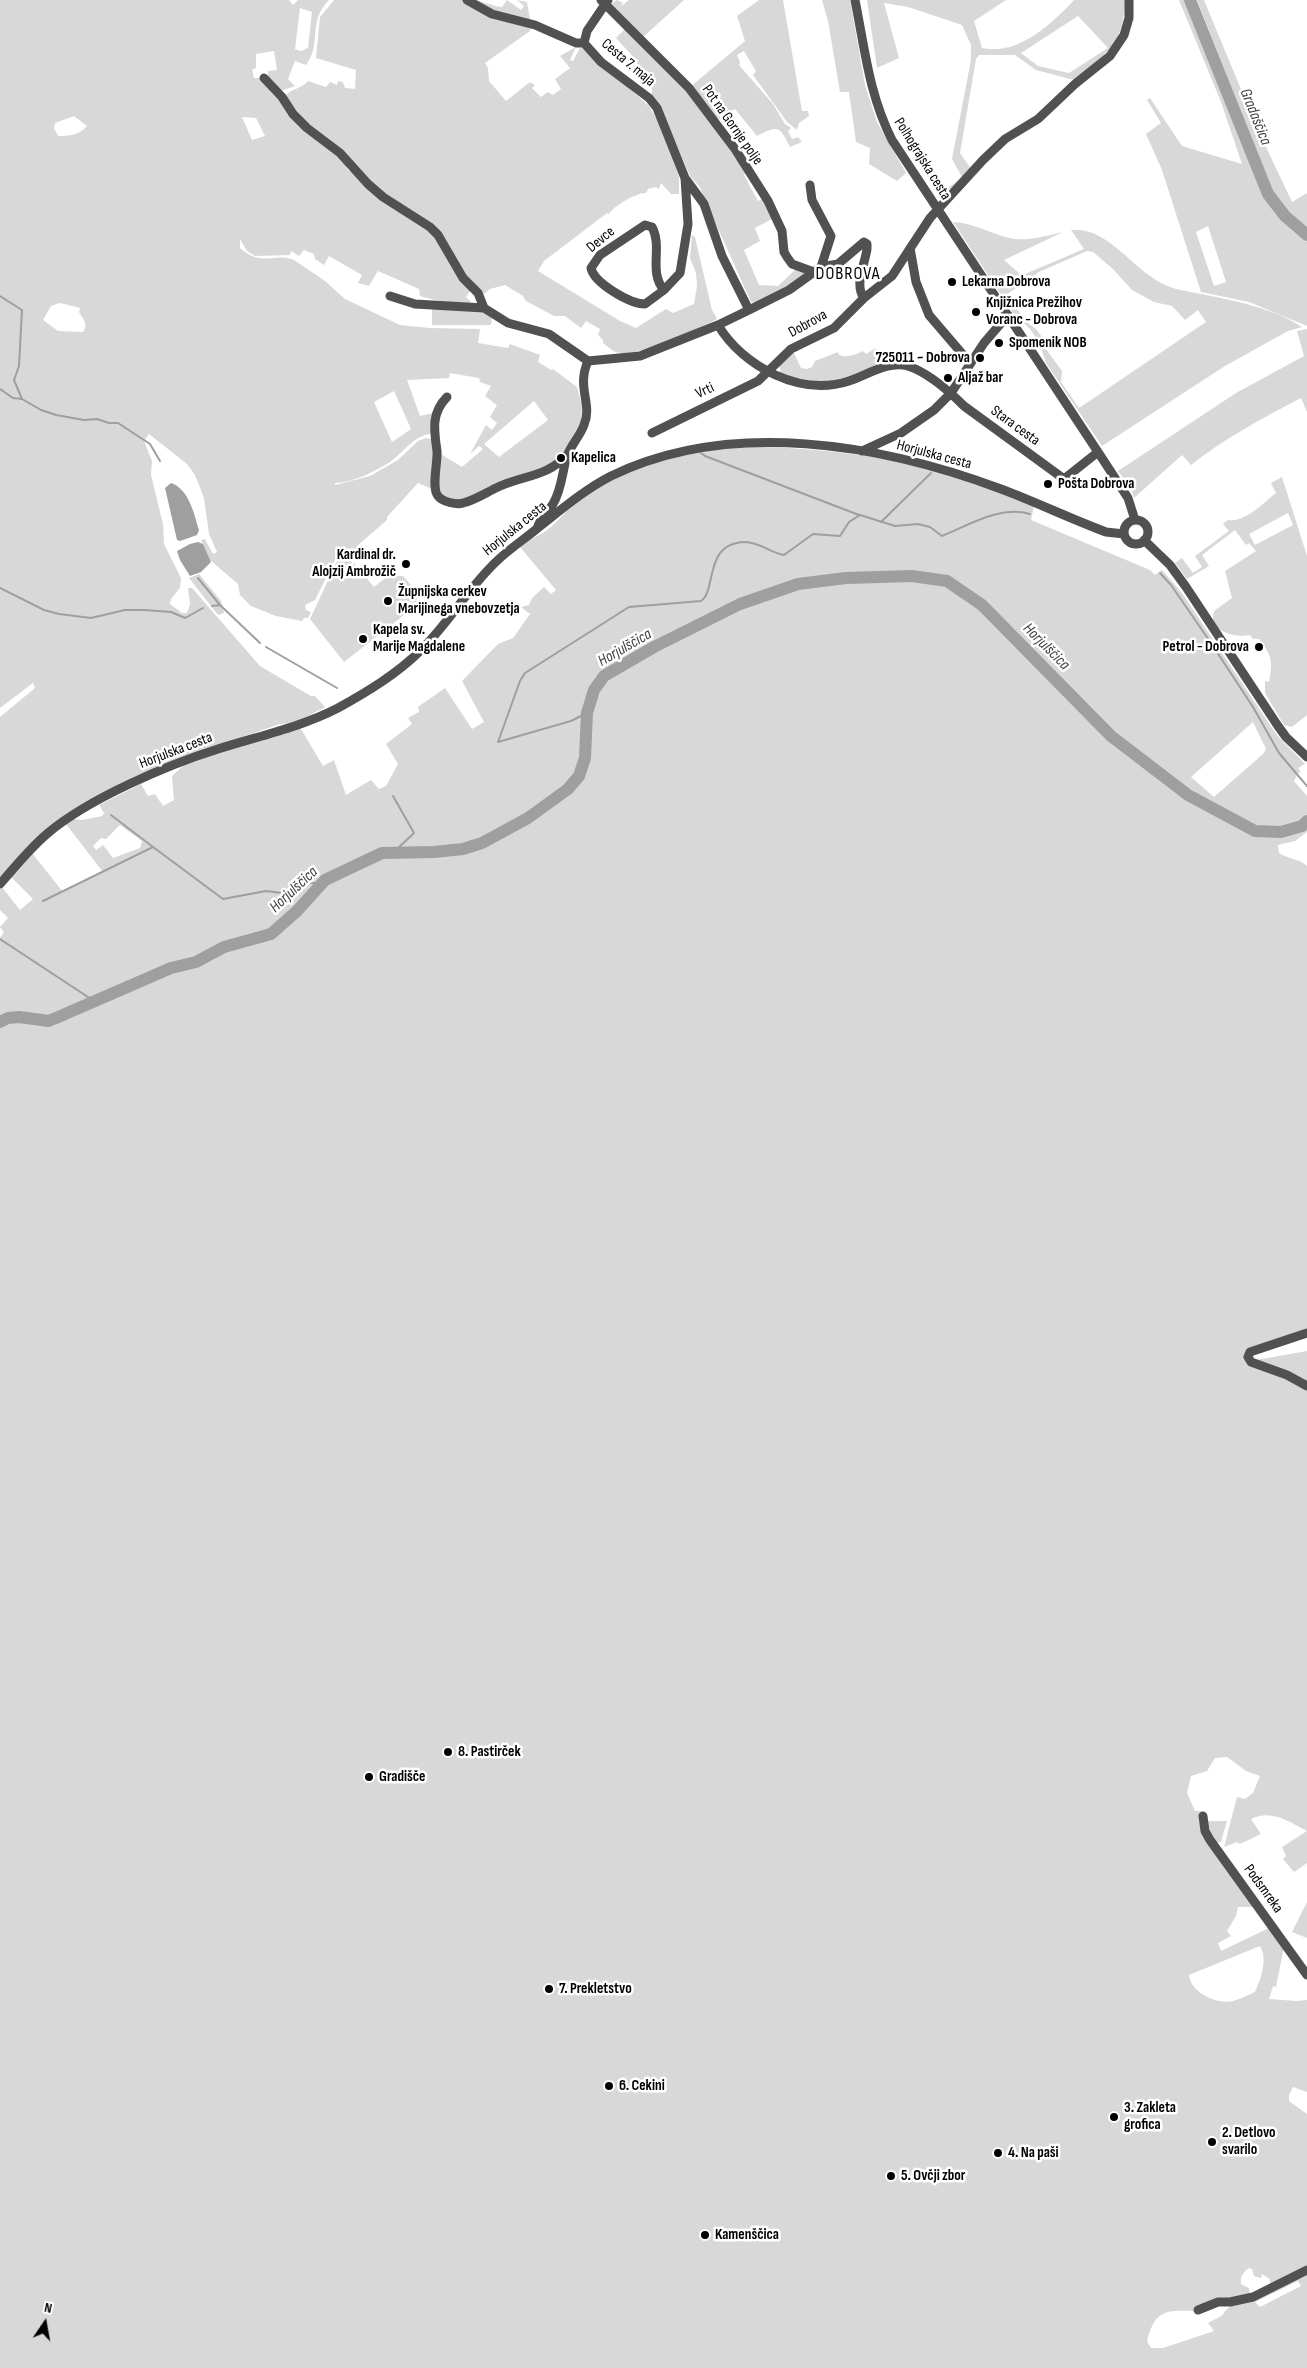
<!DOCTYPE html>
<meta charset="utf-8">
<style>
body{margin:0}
#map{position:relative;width:1307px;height:2368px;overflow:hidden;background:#fff;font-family:"Sofia Sans Condensed",sans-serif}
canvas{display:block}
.north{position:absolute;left:20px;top:2298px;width:50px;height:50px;-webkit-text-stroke:4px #fff;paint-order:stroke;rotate:12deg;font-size:14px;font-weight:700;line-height:20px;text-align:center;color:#000}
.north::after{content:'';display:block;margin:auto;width:18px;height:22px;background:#000;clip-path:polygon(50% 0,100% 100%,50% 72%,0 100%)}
</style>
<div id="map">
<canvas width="1307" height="2368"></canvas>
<div class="north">N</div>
</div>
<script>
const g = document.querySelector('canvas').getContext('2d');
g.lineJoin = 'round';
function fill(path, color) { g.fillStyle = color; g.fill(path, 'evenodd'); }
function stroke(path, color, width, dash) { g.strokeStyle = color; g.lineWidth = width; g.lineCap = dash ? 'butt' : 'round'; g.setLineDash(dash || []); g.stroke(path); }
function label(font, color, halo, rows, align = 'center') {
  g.font = font + ' "Sofia Sans Condensed",sans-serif'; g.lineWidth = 5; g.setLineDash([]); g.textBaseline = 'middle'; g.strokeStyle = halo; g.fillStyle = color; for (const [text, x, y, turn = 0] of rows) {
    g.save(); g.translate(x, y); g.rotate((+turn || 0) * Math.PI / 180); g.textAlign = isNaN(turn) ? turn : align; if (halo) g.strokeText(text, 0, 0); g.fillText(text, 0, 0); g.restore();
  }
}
const green = new Path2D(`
 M0,0h289l4,5 5,-5h31c-23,24 -6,42 -23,65l-11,-4 -7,18 7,7 -14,5 -13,-13v-7l9,-1 -3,-19 -18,3v14l-4,2 2,8h7l88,86 -3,3 3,4 4,-3 79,64 39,58 -5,7 5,5 -1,3 -35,-5 -15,-4 -1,-7 -41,-18 -9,15 -11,-3 4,-8 -33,-19 -5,9 -9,-6 -1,-5 -10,-4 -5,6 -8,-5 -1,4 -35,1 -8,-5 -7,-12v9c22,20 35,4 54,12l31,21 20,18 55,26 29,3 51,1 -2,14 30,5 2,-4 30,11 -2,7 13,8 2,-1 24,18 5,19 -1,16 -21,36 -6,8 -78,30 -23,6 -15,-10 1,-39 23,14 21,-18 -4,-3 -9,8 16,-29 6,5 5,-7 -7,-6 7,-12 -12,-9 6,-10 -11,-4 -1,-4 -29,-5 -1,5 -42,2 13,36 13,-3 -3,11 1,10c-16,0 -29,20 -41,28 -16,10 -36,20 -55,21v2l35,-9 28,-16 20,-19 8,-3 6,1 3,15 -1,36 -16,-7 -31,34v3l-30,26 -6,20 1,1 2,-4 20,24 14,-11h15l16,18 -6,14 -69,54 -34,-43 28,-60 -2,-1 -21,42 -10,5 1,5 5,2 -3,6h-4l-2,3 -26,-5 -25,-10 -11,-11 -2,-11 -28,-24 -9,-20 4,-1 8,15 4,-2 -8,-18 -5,-36 -9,-23 -8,-11 -38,-30 -5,7 8,20 -1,14 12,49 1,20 17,34 -1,10 -9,11 -1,5 12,9h5l3,-9 -2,-16h4l68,78 51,30h4l10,11c-14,7 -27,17 -45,17l-108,37 -88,42c-33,18 -58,49 -84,75v-161l35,-29 -2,-5 -33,25zM300,8l12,4 -4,36 -7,3 -6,-2zM74,116l13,10c-7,9 -18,10 -29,10l-4,-8 1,-5zM242,117l14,1 9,18 -13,4zM60,303l20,5 -1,4c4,8 10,11 4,20l-25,-1 -15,-11 8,-14zM394,391l17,38 -19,13 -18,-40zM534,401l14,19 -49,37 -15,-13z
 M334,0h129l68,26 -1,5 -45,32 3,5 1,13 17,20 24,-19 5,3 -3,3 9,9 7,-5 5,3 8,-6 -6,-10 15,-11 -10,-12 16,-9 -6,13 3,1 7,-13 5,1 64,57 10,16 15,39 5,16v17h-8l-10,-11 -2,6 -3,-2 -8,2 -2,4c-8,-1 -33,13 -37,21l-2,-1 -63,48 -6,10 82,50 16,7 30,-19 7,4 21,-9 3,-18 -1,-13 -6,-15 2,-23 3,2 17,73 5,9c-19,11 -81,40 -101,33 -4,-1 -9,-6 -13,-9v-3l-5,-5 2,-6 -14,-8 -5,7 -16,-12h-11l-28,-15 -3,-5 -18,-11 -15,4 -7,6 -16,-16 -24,-40 -60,-44 -87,-81 -10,-19c6,-7 16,-6 22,-14l18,6 4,-5 7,3 1,-4 5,1 2,6 10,1 1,-19 -40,-12 4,-41z
 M470,0c12,0 21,6 32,7l5,-7 14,10 3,-4 -7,-6 10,2 3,17 -2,2 -32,-7z
 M617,0l6,3 -3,4 9,-7h55l-42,38 -33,-33z
 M759,0h24l19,111h6l1,5 -10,7 -2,7 -10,-8 -34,-47 3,-4 -12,-20 -7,4 3,7 -1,3 34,39 12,20 6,4 -3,3 4,8 6,-2 4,5 -12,5c-11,-21 -11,-22 -33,-11l-22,-27 -18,11 -27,-33 55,-46 -8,-25z
 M822,0h28l15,85 12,37 29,51 -9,8 -28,-17 1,-16 -14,-6 -7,-50h-9l-12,-71z
 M867,0h139l-32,21 8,27c35,8 69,-23 92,-48h51c0,43 -21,56 -51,80l-38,-10 -21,-15h-36l-3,4 -16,94 11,16 -26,28 -5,-2 22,-18 -10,-18 19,-99v-15l-9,-20 -54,-18 -24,-4 15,55 -22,10zM1078,16l30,32 -39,25 -31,-7 -17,-13z
 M1179,0h5l78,191c12,19 25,37 45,50v85l-58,-24 -48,-10 -39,-122 -16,-36 15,-11 -14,-23 3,-2 32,48 60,18 -21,-62zM1208,226l18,56 -12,4 -18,-54z
 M1197,0h7l53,128 35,74 15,-9v36l-23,-21 -12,-18z
 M626,28l61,61 59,84 -2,2 14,26 5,-2 11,19 -19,10 5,13 -16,9 15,35 19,1 18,-17 10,5 -11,11 -40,18 -4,-1 -52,-116 -9,-10 -18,-42 -20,-37v-9l-20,-19 6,-7 -22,-24z
 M953,222c20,1 37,11 56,16 18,4 36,-2 54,-6l-59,28 15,13 6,1 59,-25 -13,-19c35,-4 60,37 90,53 13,7 26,8 40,11 31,6 75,15 101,33l-14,4 -63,35 -123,80 -56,-83 -7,-21 -9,-13 -17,-16zM1087,251l6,1 20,17 19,21 22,12 18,4 13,14 13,-10 8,12 -127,86 -18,-26 1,-11 -16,-22 -4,-12 -6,-8 -7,-5 -23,-29 33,-23z
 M432,306l47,4 13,6 -1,9h-59z
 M1307,329v83l-6,-14c-38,20 -76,40 -110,67l-9,-10 -48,43 -3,-10 -13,-17 118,-78 68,-37 -7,-25z
 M874,349l8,1 -3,16 -23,10 -40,8 -38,-11 3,-3 -2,-4 14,-15 8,17 6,1 5,-2 3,-6 23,-9 1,3c8,3 16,0 24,-4l3,3z
 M751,447c96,1 196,17 283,59l-3,14 119,50 5,5 7,-5 20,23 94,141 29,30 -7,4 3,4 -3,1 -4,8 13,15v36l-12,9 -17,4 1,8c9,6 21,6 28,13v466l-58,18 -4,6 1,5c14,11 43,17 61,27v475l-13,9 -11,-13 3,-3 -4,-9 25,-16c-19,-10 -36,-22 -56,-12l10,15 -21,10 -3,-2 -13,5 13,-50 8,2 8,-6 7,-17 -14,-5 -19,-14 -12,1 -8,13 -16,5 -4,17 8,18h6l3,20 3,7 48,66 -1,3h-16l-2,9 -9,15 4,5 -13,7 3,8 50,-24 13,20 -8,40 -3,-1 -4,13 27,2 11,-1v92l-14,-5 -4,8v6l18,13v154l-37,18v-7l-8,-5 -1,4 -7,-2 -2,-7 -3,-1c-6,4 -9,9 -8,16l8,4 1,8 -35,4 -19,6 -3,5c-29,-1 -38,0 -46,30l4,7h12l51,-17 -6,-8 15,-8 1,-3 9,-8 20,-5 54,-27v96h-1307v-1342c16,-10 33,-3 51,1l5,-2 8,-11 -15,5 -32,-5 -17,5v-81l4,-6 -4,-5 8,-9 -8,-8v-21l2,-2 18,23 13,-11 -22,-22 21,-24 31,39 40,-20 -37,-48 7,-5 9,1 20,-4 2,-3 -5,-8 42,-21 7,12 7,-2 8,12 11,-6 -2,-24 11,-10 38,-15 41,-10 39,-12 22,37 11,-6 12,35 25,-15 8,9 7,-3 12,-22 -12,-20 26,-20 -4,-6 11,-6 -1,-5 27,-19 27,41 12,-7 -22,-41 36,-37 15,-6 17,-24 -9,-7 8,-2 3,-7 12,-11 7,7 5,-4 -36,-43c9,-8 22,-12 31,-20 10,-9 17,-19 28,-27 50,-37 112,-49 172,-53zM1253,722l13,27 -3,5 -49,43 -23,-20zM120,825l22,16 -2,7 -27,10 -10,-13 -7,5 -3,-4 8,-8 5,1zM1260,1946c8,14 1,32 -5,46 -7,3 -15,7 -22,9 -16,4 -43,-9 -44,-26zM1298,2281l3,5 -41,21 -5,-5z
 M1282,477l25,79v159l-15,12 -8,-2 -19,-32v-12l4,1c4,-21 3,-26 -10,-43h-6l-3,-4c-14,3 -43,-3 -36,-24l18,-13 -7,-27 31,-20 -7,-8 -3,2 -11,-15 -33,25 7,11 -22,13 -12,-16 7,-5 11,15 9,-6 -7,-11 34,-25 -6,-7 5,-4c17,3 35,-17 48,-27l-5,-10zM1288,513l5,12 -38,20 -6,-11z
 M199,574l22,27 3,12 -6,2 -29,-37z
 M1307,1351v32l-51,-23z
 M1206,1821h21l-6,21 -5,1z
 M1307,1902v36l-15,-6z`);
const water = new Path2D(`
 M171,483c18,6 23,31 28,47l-2,5 -17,6 -3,-1 -12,-52z
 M198,542l5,2 8,18 -10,10 -11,4 -10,-16 -3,-9 13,-7z`);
const stream = new Path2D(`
 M0,296l22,14 -3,56 -5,14 8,19
 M0,389l13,9 9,1 19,11 15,5 28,5 13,-1 12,4h9l32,21 10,17
 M701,453l4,3 154,59
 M881,522l50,-49
 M1160,573l11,12 40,58 42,64 26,46 28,33
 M198,578l22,27 40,38
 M0,588l44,22 15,4 32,4 34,-8h19l27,2 14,6 18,-10
 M212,606l8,-1
 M266,647l71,41
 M587,713l-16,8 -73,21 22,-61 5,-8 104,-66 72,-6c16,-10 2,-58 44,-59 15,0 25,11 39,13l29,-21 27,2 9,-14 11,-7 35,11 23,-2 12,3 12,9c27,-11 58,-31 88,-22
 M393,796l21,37 -19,18
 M111,815l42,32
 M43,901l110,-54 70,52 43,-8 24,3 10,-4 10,-7h13
 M0,939l94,62`);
const river = new Path2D(`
 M1190,0l78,194 17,22 22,19
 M0,1022l8,-4 11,-1 30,4 122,-53 25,-6 28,-15 47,-13 26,-23 28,-31 57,-27 52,-1 29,-3 19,-6 46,-25 40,-29 11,-13 6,-18 2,-45 7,-23 10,-14 50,-29 86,-43 58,-20 48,-6 66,-2 35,5 35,24 129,131 77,59 67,36 26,1 21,-6 5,-5`);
const minor = new Path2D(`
 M467,0l25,14 43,11 41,18h8
 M601,0l88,88 46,61 33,52 14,30 2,21 3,5 5,7 22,8
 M608,0l-21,31 -3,12 17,19 48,36 8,10 28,70 3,46 -8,49 -16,17 -19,14c-15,0 -51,-21 -54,-36l9,-13 45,-30 7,2c11,20 -4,45 12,63
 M855,0c10,50 14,94 37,140l206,312 30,46 7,22
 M264,78l18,19 11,17 14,14 33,25 28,31 15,13 47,30 8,8 25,43 15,15 6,15
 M685,178l19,26 18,52 27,54 -31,15
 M810,185l2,15 19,36 -10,31
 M910,248l6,34 13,33 41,48
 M390,296l25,8 69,4 24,15 41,11 39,27
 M749,310l40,-20 32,-23 17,-3 26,-22 3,2v5c-2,15 -13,36 -3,49
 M447,397c-16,16 -13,33 -10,54 1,11 -6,37 1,45 4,6 19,9 25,7 12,-3 24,-11 35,-16 26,-12 49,-10 69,-32
 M652,433l106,-52 33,-32 43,-21 30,-30 28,-22 38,-58 53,-58 22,-21 33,-20 37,-35 35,-28 14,-21 5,-17v-18
 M862,451l39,-18 33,-23 17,-17 33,-50 24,-28
 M1124 532a12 12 0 1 1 24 0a12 12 0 1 1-24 0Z
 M538,526c3,-9 10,-14 15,-22 9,-15 9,-32 14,-48 4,-11 13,-20 17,-31 9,-21 -8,-37 4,-64l52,-5 78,-31c25,42 83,72 131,56 18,-6 40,-21 59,-15 21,7 41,25 56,40l100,73 34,-27
 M1144,540l26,25 16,22 92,139 8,11 21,20
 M0,884c15,-17 30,-36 48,-51 40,-34 119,-68 170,-84 40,-13 81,-21 120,-41 29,-16 59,-34 83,-58 29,-28 48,-64 78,-91 13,-12 27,-21 40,-32 23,-18 45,-37 72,-51 119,-58 270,-32 390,13 35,13 70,30 105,43l18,2
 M1307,1333l-57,19 -2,5 3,5 36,13 20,11
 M1203,1816l2,15 5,9 97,135
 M1198,2310l20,-8h12l23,-5 54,-27`);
const markers = [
 [952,282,5,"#000"],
 [976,312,5,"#000"],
 [999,343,5,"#000"],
 [980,358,5,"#000"],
 [948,378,5,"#000"],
 [561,458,5,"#000"],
 [1048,484,5,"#000"],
 [406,564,5,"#000"],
 [388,601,5,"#000"],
 [363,639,5,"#000"],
 [1259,647,5,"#000"],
 [448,1752,5,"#000"],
 [369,1777,5,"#000"],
 [549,1989,5,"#000"],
 [609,2086,5,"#000"],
 [1114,2117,5,"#000"],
 [1212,2142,5,"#000"],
 [998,2153,5,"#000"],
 [891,2176,5,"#000"],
 [705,2235,5,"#000"]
];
const streetNames = [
 ["Cesta 7. maja",628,63,40],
 ["Pot na Gornje polje",732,125,55],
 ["Polhograjska cesta",922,159,58],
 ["Devce",601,240,-40],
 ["Dobrova",808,324,-29],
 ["Vrti",705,391,-25],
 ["Stara cesta",1015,426,36],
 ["Horjulska cesta",934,455,15],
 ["Horjulska cesta",515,529,-39],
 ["Horjulska cesta",176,751,-21],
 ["Podsmreka",1263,1889,54]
];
const poiNames = [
 ["Lekarna Dobrova",962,282],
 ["Knjižnica Prežihov",986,303],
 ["Voranc - Dobrova",986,320],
 ["Spomenik NOB",1009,343],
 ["725011 ~ Dobrova",970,358,"right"],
 ["Aljaž bar",958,378],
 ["Kapelica",571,458],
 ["Pošta Dobrova",1058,484],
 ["Kardinal dr.",396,555,"right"],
 ["Alojzij Ambrožič",396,572,"right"],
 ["Župnijska cerkev",398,592],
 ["Marijinega vnebovzetja",398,609],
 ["Kapela sv.",373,630],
 ["Marije Magdalene",373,647],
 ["Petrol - Dobrova",1249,647,"right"],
 ["8. Pastirček",458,1752],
 ["Gradišče",379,1777],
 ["7. Prekletstvo",559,1989],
 ["6. Cekini",619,2086],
 ["3. Zakleta",1124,2108],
 ["grofica",1124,2125],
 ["2. Detlovo",1222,2133],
 ["svarilo",1222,2150],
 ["4. Na paši",1008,2153],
 ["5. Ovčji zbor",901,2176],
 ["Kamenščica",715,2235]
];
const waterNames = [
 ["Gradaščica",1255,117,68],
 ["Horjulščica",1046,647,45],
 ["Horjulščica",625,648,-30],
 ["Horjulščica",294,890,-43]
];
const quarterNames = [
 ["DOBROVA",848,274]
];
fill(green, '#d8d8d8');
fill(water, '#9f9f9f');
stroke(stream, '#9f9f9f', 2);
stroke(river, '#9f9f9f', 12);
stroke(minor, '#515151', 9);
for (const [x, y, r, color] of markers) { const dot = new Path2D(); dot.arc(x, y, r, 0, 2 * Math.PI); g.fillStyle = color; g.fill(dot); stroke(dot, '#fff', 2); }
label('15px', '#000', '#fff', streetNames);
label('bold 15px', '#000', '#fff', poiNames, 'left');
label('italic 16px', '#404040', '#fff', waterNames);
g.letterSpacing = '1px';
label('18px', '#000', '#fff', quarterNames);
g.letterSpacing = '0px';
</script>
